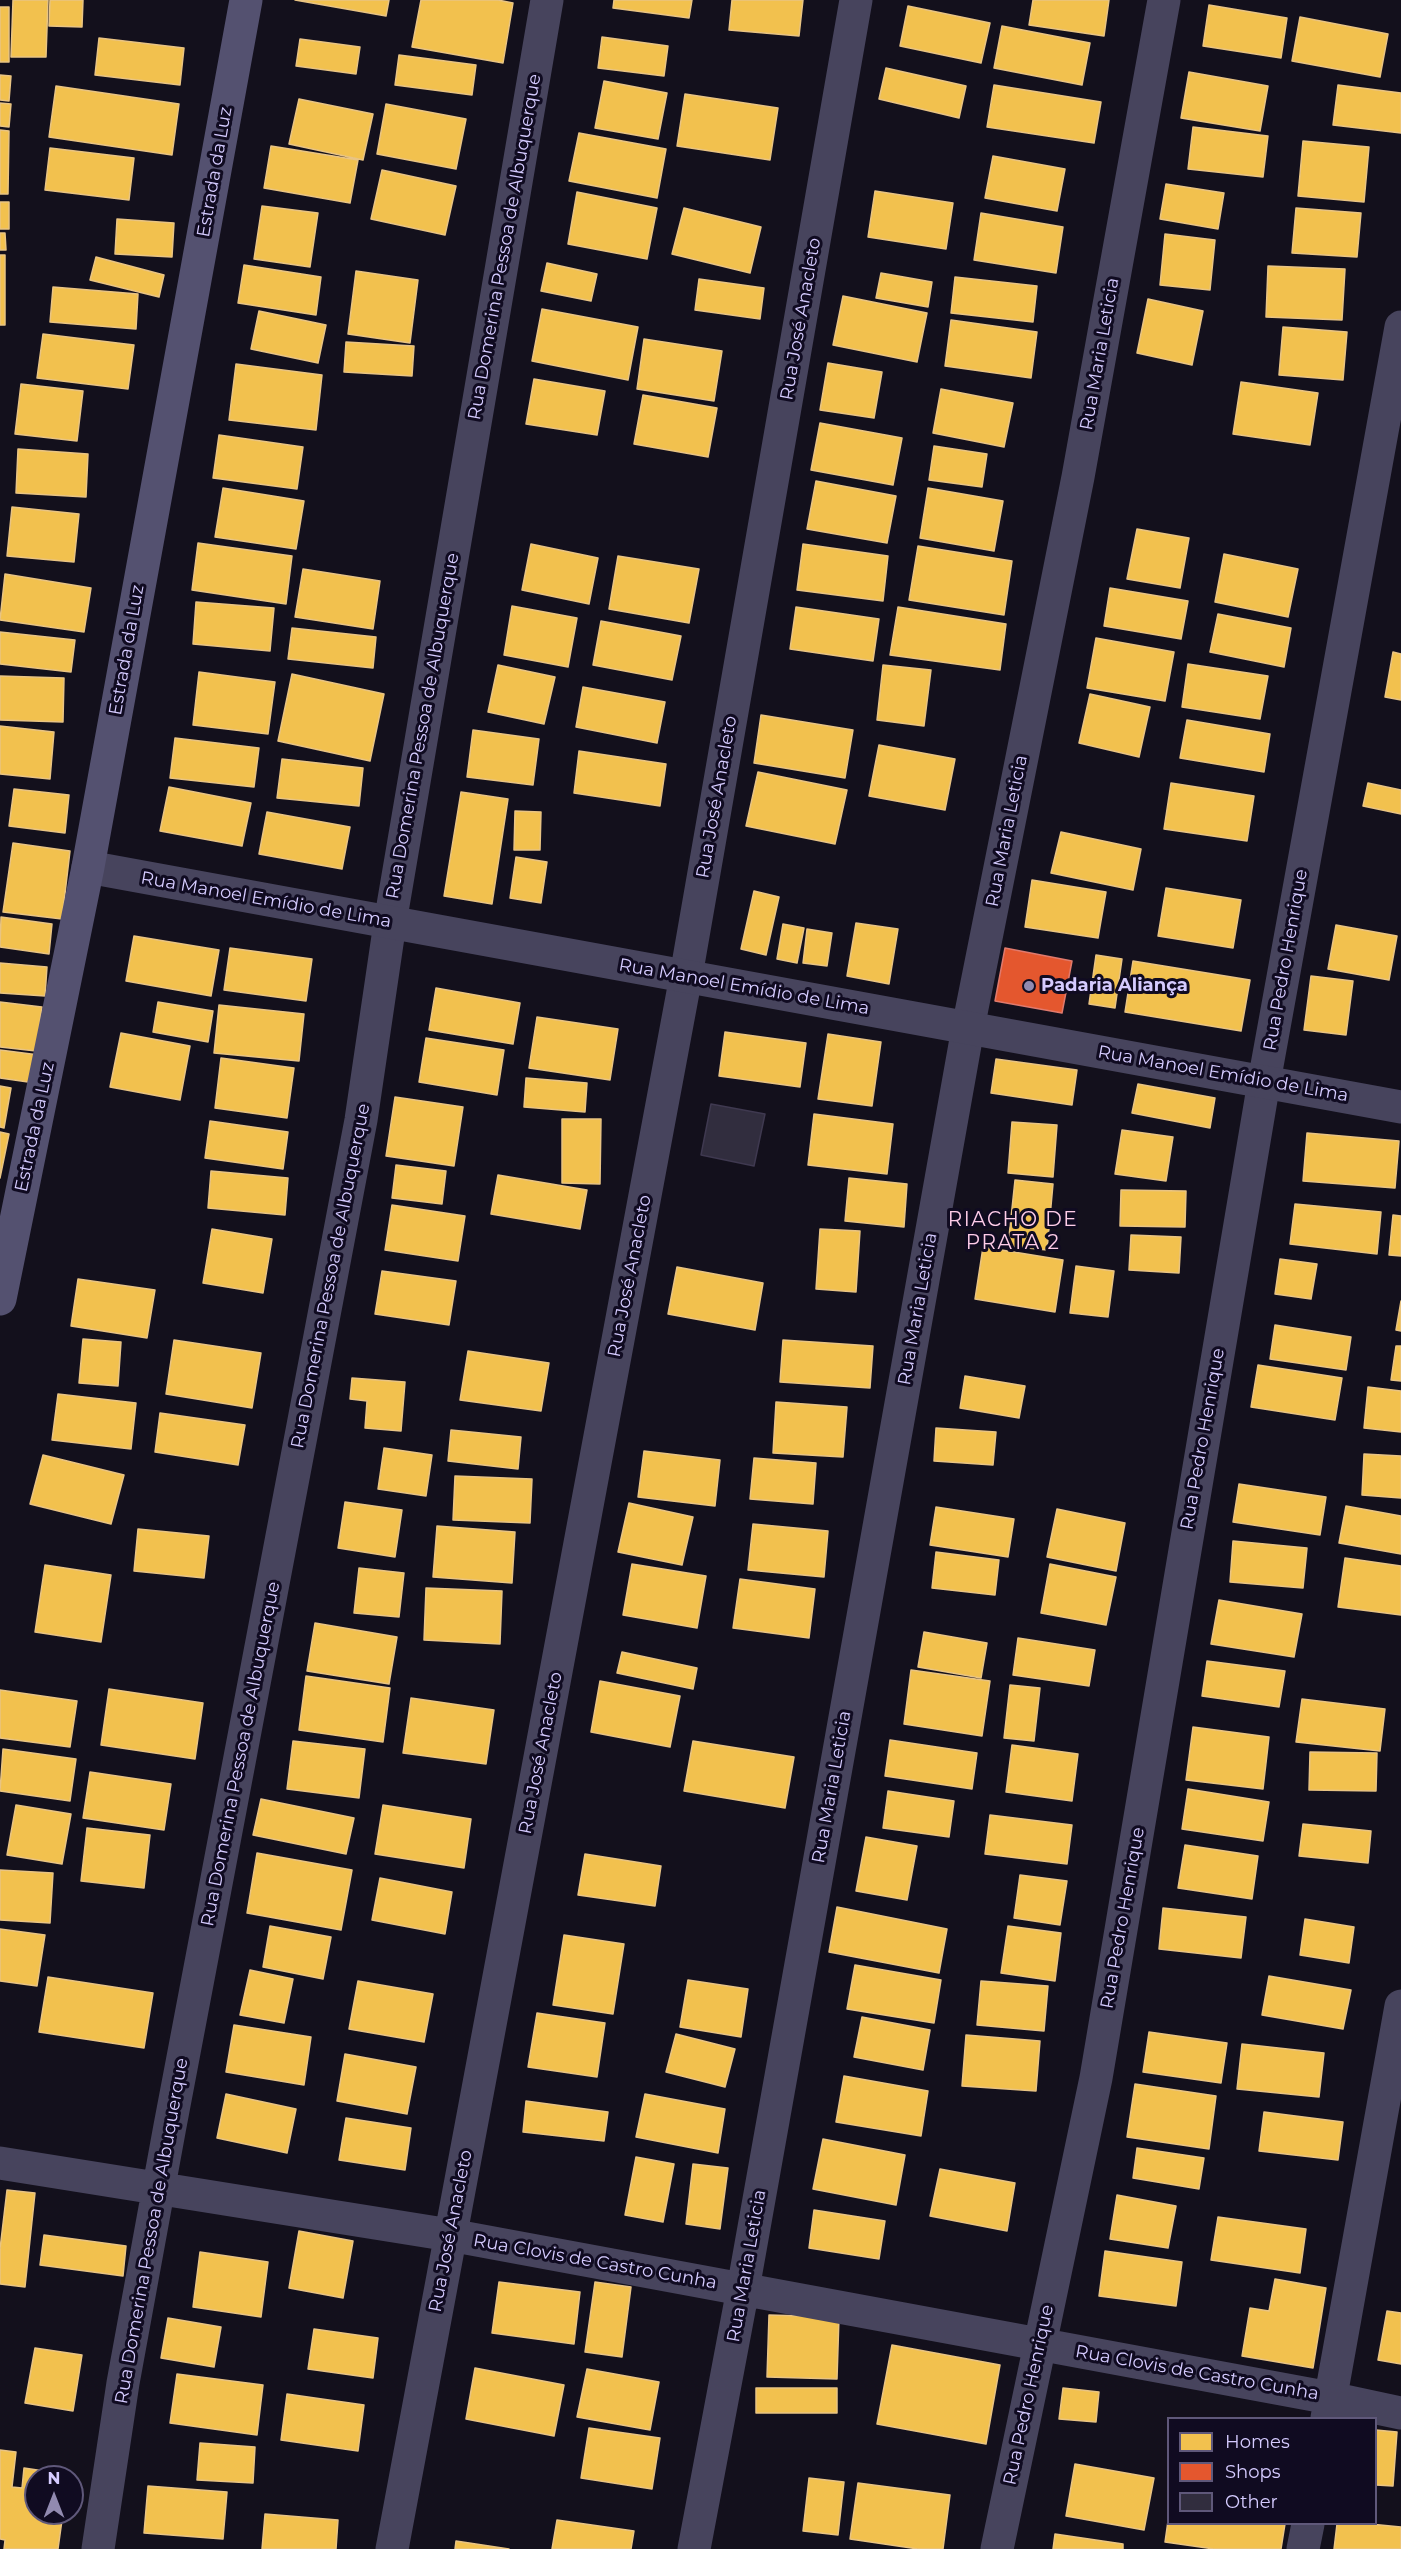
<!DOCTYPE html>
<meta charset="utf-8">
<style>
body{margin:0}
#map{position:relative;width:1401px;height:2549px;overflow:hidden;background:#13101c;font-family:Montserrat,sans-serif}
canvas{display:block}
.legend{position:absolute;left:1167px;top:2417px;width:210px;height:108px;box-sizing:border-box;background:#100b21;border:2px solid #5f587a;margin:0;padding:8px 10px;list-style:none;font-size:18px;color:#d5cbff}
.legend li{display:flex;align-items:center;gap:12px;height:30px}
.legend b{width:30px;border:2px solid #5f587a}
.north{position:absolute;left:24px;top:2465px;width:60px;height:60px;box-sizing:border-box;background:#100b21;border:2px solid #5f587a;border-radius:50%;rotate:0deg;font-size:16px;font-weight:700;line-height:24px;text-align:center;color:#d5cbff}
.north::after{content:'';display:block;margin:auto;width:21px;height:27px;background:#918ab0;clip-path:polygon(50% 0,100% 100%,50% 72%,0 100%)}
</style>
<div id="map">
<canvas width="1401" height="2549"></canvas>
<ul class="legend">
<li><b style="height:16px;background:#f2c14e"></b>Homes</li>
<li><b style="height:16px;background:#e4572e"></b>Shops</li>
<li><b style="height:16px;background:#312d3e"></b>Other</li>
</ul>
<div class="north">N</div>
</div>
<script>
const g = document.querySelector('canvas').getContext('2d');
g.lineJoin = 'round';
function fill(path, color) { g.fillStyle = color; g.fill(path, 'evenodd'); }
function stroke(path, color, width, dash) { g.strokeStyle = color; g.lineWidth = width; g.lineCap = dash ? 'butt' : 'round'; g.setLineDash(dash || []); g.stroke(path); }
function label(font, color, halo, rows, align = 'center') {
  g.font = font + ' Montserrat,sans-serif'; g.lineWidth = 6; g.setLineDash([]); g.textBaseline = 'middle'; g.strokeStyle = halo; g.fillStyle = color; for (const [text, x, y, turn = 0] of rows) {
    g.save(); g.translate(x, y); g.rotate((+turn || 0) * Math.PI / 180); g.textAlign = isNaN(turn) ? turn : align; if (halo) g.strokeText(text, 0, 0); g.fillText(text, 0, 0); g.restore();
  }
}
const homes = new Path2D(`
 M13,0h35l-2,57h-35z
 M50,0h33l-1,27 -33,-1z
 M295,0h94l-3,16z
 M421,0h77l15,3 -10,60 -91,-16z
 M614,0h78l-3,18 -76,-10z
 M732,0h71l-4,36 -70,-6z
 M1033,0h76l-5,36 -75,-11z
 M1209,5l78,13 -6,40 -78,-12z
 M908,6l82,17 -9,40 -81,-17z
 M0,7h9v55h-9z
 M1300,17l88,17 -8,43 -88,-16z
 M1002,26l88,17 -8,42 -88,-17z
 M602,37l66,9 -4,30 -66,-8z
 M99,38l85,10 -4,37 -85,-10z
 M300,39l60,8 -4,27 -60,-8z
 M399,55l77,10 -4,30 -77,-10z
 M886,68l80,18 -7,32 -80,-19z
 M1189,72l79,14 -8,45 -79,-13z
 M0,75l11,1 -2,25 -9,-1z
 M604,81l63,12 -9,46 -63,-11z
 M994,85l107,17 -7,41 -107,-16z
 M1338,85l63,8v40l-68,-8z
 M56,86l123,18 -7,51 -123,-18z
 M685,94l93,14 -8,52 -93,-14z
 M299,99l74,15 -10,46 -74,-16z
 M0,103l11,1 -2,23 -9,-1z
 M386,104l80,15 -10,50 -79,-15z
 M1193,127l75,9 -5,41 -75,-8z
 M0,130l9,1 -1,63h-8z
 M579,133l87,16 -9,49 -88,-17z
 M1303,141l66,6 -5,55 -66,-6z
 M271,146l87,14 -8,43 -86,-15z
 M50,148l84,10 -5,42 -84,-10z
 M993,156l72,13 -8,42 -72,-13z
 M382,170l74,16 -11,49 -74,-16z
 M1166,184l58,9 -6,36 -58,-10z
 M875,191l78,12 -7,46 -78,-12z
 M577,192l80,16 -10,51 -79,-15z
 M0,202h9v27h-9z
 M262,206l56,7 -8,54 -56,-8z
 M684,208l77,19 -11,46 -78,-19z
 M1296,208l65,5 -4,44 -65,-4z
 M981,213l82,14 -7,46 -82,-13z
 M117,219l57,4 -2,34 -57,-3z
 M0,233h5l1,17h-6z
 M1165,234l50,6 -5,50 -50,-5z
 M0,255h5v70h-5z
 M96,257l68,18 -5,22 -69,-17z
 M547,263l50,11 -6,27 -50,-10z
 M244,265l77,12 -5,38 -78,-12z
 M1268,266l77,3 -3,51 -76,-3z
 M356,271l62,9 -8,63 -62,-9z
 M881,273l51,9 -4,25 -52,-9z
 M955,277l82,9 -4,36 -82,-9z
 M699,279l65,9 -4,31 -65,-9z
 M53,287l85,7 -2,35 -86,-7z
 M843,296l84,17 -10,49 -84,-17z
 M1148,299l55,12 -11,54 -55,-12z
 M542,309l96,18 -10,53 -96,-19z
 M259,311l67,14 -8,38 -67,-14z
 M951,320l86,12 -6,46 -86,-12z
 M1283,327l64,5 -4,48 -64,-5z
 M43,334l91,11 -6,44 -91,-11z
 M644,339l78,12 -8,50 -77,-12z
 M346,342l68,4 -2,30 -68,-4z
 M828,363l54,9 -8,46 -54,-8z
 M236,364l86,11 -6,55 -87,-10z
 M534,379l71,12 -8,44 -71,-11z
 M1241,382l77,11 -8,52 -77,-11z
 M21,384l62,7 -6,50 -62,-7z
 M941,389l72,14 -9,44 -71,-14z
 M643,395l74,13 -9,49 -74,-13z
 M820,423l82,15 -9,47 -82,-15z
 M219,435l84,12 -6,42 -84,-11z
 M934,446l53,8 -5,33 -53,-7z
 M18,449l70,5 -2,43 -70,-4z
 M816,481l80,15 -9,47 -80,-14z
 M223,488l81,13 -8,48 -81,-12z
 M928,488l75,13 -9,50 -74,-13z
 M12,507l67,7 -5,48 -67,-6z
 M1137,529l52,9 -9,50 -53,-9z
 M198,543l94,13 -6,48 -94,-14z
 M531,544l67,14 -9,46 -67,-14z
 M803,544l85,12 -5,45 -86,-11z
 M918,546l94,15 -8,54 -95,-15z
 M1224,554l74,15 -10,48 -73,-15z
 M618,556l81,13 -10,54 -80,-14z
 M303,569l77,12 -7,48 -78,-12z
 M5,574l86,14 -7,44 -84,-12z
 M1110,588l78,13 -7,38 -77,-13z
 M196,602l78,6 -4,43 -77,-7z
 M512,606l65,12 -9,49 -64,-12z
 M796,607l83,12 -6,42 -83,-12z
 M898,607l108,17 -6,46 -110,-15z
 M1218,614l73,14 -7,39 -74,-15z
 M601,621l80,15 -9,44 -79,-15z
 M292,628l84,9 -3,31 -85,-9z
 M0,632l75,8 -4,32 -71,-8z
 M1096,638l78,14 -9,49 -78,-13z
 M1393,652l8,2v46l-16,-3z
 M1188,664l80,12 -8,43 -78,-12z
 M498,665l57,12 -11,47 -56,-12z
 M883,665l48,5 -7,56 -47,-6z
 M199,672l76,10 -7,52 -75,-9z
 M292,674l92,20 -14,67 -92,-20z
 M0,676l64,2 -1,44 -63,-2z
 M583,687l82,15 -8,41 -81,-16z
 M1090,694l60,13 -11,50 -60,-14z
 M761,715l92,15 -8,48 -91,-15z
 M1187,720l83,14 -6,38 -84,-14z
 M0,726l54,6 -4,47 -50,-5z
 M473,730l66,9 -6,46 -66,-8z
 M175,738l84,10 -5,39 -84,-9z
 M879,745l76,14 -10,51 -76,-14z
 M579,751l87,13 -6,42 -86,-13z
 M282,759l81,9 -4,38 -82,-8z
 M758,772l89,18 -12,54 -89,-18z
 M1171,783l83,13 -7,45 -83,-12z
 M1368,783l33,7v24l-38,-8z
 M169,787l82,16 -9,43 -82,-15z
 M14,789l55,6 -4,38 -56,-7z
 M461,792l47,7 -16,105 -48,-8z
 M515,811l26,1 -1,38h-26z
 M267,812l83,15 -8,42 -83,-15z
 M1061,832l80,17 -8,41 -82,-17z
 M13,843l57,8 -8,68 -59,-7z
 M516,857l31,5 -6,41 -31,-5z
 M1032,880l74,12 -8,46 -73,-11z
 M1166,888l75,12 -8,48 -75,-12z
 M754,891l25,6 -13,58 -25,-6z
 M1,917l51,7 -3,30 -49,-7z
 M856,923l42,6 -9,55 -42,-8z
 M783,924l21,4 -7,35 -20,-4z
 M1336,925l61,11 -8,44 -61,-11z
 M807,929l25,4 -5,33 -24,-3z
 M134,936l85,14 -8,46 -85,-15z
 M230,948l82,11 -6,42 -82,-11z
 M1096,955l26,4 -7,49 -26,-4z
 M1133,961l117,19 -9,51 -116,-19z
 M0,963l47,4 -2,29 -45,-3z
 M1311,976l42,5 -7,54 -42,-5z
 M436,988l84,15 -7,41 -84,-14z
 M0,1002l42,5 -6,44 -36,-4z
 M158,1002l55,9 -5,31 -55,-10z
 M219,1005l85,9 -5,47 -85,-8z
 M537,1017l81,12 -8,51 -81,-12z
 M725,1032l81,11 -6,44 -81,-11z
 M121,1033l69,13 -10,54 -70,-13z
 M828,1034l53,8 -9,64 -54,-7z
 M426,1038l78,12 -7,45 -78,-13z
 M0,1050l39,5 -4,28 -35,-5z
 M221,1058l73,10 -7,50 -72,-10z
 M996,1059l81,11 -5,35 -81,-12z
 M526,1078l61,5 -2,29 -61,-5z
 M1138,1084l77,14 -5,30 -78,-15z
 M0,1086l11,2 -7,40 -4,-1z
 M395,1097l68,10 -9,59 -68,-10z
 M814,1114l79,10 -6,50 -79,-9z
 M562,1119h39l-1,65 -38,-1z
 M210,1121l78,11 -5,37 -78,-11z
 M1012,1122l45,3 -4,52 -45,-4z
 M1122,1130l51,7 -7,44 -51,-7z
 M0,1132l9,2 -9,44z
 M1307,1133l92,8 -4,47 -92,-7z
 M396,1165l50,6 -4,33 -50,-6z
 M211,1171l77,7 -3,37 -77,-7z
 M498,1175l89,15 -7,39 -89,-15z
 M849,1178l58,6 -3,43 -59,-6z
 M1015,1180l38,4 -6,66 -39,-4z
 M1121,1190l65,1 -1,36 -65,-1z
 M1295,1204l86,8 -4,42 -87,-10z
 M392,1205l73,11 -7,45 -73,-11z
 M1393,1215l8,1v40l-12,-1z
 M212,1229l60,10 -9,54 -60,-10z
 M820,1229l40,2 -4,61 -40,-3z
 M1131,1235l50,2 -2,36 -50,-3z
 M983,1247l80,13 -8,52 -80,-13z
 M1280,1259l37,5 -6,35 -36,-5z
 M1076,1266l38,5 -6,46 -38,-4z
 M677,1267l86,16 -8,47 -87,-16z
 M382,1271l74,10 -7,44 -74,-11z
 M78,1279l77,11 -8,48 -76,-12z
 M1401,1301v30l-5,-1z
 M1275,1325l76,12 -5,33 -76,-11z
 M83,1339l38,3 -3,44 -39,-3z
 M174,1340l87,13 -9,55 -86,-14z
 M783,1340l90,6 -3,42 -90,-6z
 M1396,1346h5v35l-10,-1z
 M468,1351l81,12 -8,48 -81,-11z
 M1258,1365l84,13 -7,42 -84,-13z
 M965,1376l60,10 -6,32 -59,-10z
 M352,1378l53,4 -4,49 -36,-3 2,-27 -17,-2z
 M1368,1387l33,4v41l-37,-4z
 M58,1394l78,9 -5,46 -79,-9z
 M776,1402l71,5 -4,50 -70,-4z
 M160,1413l85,12 -7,40 -83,-13z
 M936,1428l60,4 -3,33 -59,-4z
 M451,1430l70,7 -3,32 -70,-8z
 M384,1448l48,7 -6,41 -48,-7z
 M644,1451l76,9 -5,46 -77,-9z
 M1364,1454l37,2v42l-39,-3z
 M43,1455l81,20 -13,49 -81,-20z
 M754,1458l62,5 -3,41 -63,-5z
 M455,1476l77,3 -2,44 -77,-3z
 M1239,1484l87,13 -6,38 -87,-13z
 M345,1502l57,8 -7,47 -57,-9z
 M629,1503l64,14 -11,48 -64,-13z
 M1346,1506l55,10v38l-62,-11z
 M936,1507l78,12 -6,38 -78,-12z
 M1057,1509l68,14 -9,48 -69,-14z
 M753,1524l75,7 -4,46 -76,-7z
 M437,1526l78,6 -3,51 -79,-6z
 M138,1529l71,7 -5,42 -70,-7z
 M1233,1541l74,7 -4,40 -73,-6z
 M936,1552l63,8 -4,35 -63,-7z
 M1345,1558l56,8v49l-63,-8z
 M632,1564l74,12 -9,52 -74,-13z
 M1050,1564l66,13 -10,48 -65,-12z
 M45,1565l66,10 -10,67 -66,-10z
 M359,1568l45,5 -5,44 -45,-4z
 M740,1579l75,10 -6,49 -76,-10z
 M426,1588l76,3 -2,53 -76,-4z
 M1219,1600l83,14 -8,43 -83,-13z
 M315,1623l82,14 -8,47 -82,-13z
 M924,1632l63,11 -6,35 -63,-11z
 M1018,1638l77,12 -6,36 -76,-11z
 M622,1652l75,16 -4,21 -76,-16z
 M1207,1661l78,10 -6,36 -77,-11z
 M911,1670l79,11 -8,55 -78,-12z
 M306,1676l84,12 -7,54 -84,-12z
 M600,1681l80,15 -10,51 -79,-15z
 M1010,1685l30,3 -6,53 -30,-3z
 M109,1689l94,14 -8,56 -94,-14z
 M0,1690l77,11 -7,46 -70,-9z
 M411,1698l83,12 -8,54 -83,-11z
 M1302,1699l83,10 -5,42 -84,-9z
 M1193,1727l76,10 -6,52 -77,-9z
 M890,1740l87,13 -5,36 -87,-13z
 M293,1741l72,8 -6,49 -72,-9z
 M693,1741l101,16 -9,51 -101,-17z
 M1012,1745l66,9 -6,47 -66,-9z
 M3,1749l73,10 -6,42 -70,-10z
 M1310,1752l67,1 -1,38 -67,-1z
 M90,1772l81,12 -7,46 -81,-12z
 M1188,1789l81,13 -6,39 -81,-12z
 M888,1791l66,10 -5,36 -66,-9z
 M261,1799l93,19 -8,36 -93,-19z
 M16,1805l55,9 -9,50 -55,-9z
 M383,1805l88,14 -7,49 -89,-14z
 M990,1815l82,10 -5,39 -82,-10z
 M1303,1824l68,7 -3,32 -69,-7z
 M87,1828l63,7 -6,53 -63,-7z
 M866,1837l51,9 -10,54 -51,-9z
 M1185,1845l73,11 -6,43 -74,-11z
 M257,1853l95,17 -11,60 -94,-17z
 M585,1854l76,12 -6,40 -77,-11z
 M0,1870l53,3 -3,50 -50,-3z
 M1020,1875l47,6 -7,44 -46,-7z
 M380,1878l72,14 -7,42 -73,-14z
 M837,1907l110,22 -8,44 -110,-21z
 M1163,1908l83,9 -5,41 -82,-9z
 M1305,1919l49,8 -5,36 -49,-8z
 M270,1926l61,11 -8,42 -60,-12z
 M1008,1926l53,7 -6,48 -54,-8z
 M0,1929l45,6 -8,51 -37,-5z
 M564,1935l60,9 -11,70 -60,-9z
 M855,1965l86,15 -7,43 -87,-14z
 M250,1970l43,9 -9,44 -44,-8z
 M1269,1976l82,14 -8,39 -81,-14z
 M48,1977l105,16 -9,55 -105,-16z
 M688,1980l60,9 -7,48 -61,-10z
 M358,1981l75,13 -9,48 -75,-13z
 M981,1981l67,5 -4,45 -67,-6z
 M537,2013l68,10 -8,54 -69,-10z
 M862,2017l68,13 -7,40 -69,-13z
 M234,2025l77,12 -7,48 -78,-13z
 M1149,2032l78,11 -6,40 -78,-11z
 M676,2034l59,15 -10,38 -59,-15z
 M966,2035l74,6 -4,50 -74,-5z
 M1242,2044l82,9 -5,44 -82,-8z
 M345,2054l71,13 -9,47 -70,-13z
 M844,2076l84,15 -7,45 -85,-14z
 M1135,2084l81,12 -7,53 -82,-12z
 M226,2094l70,15 -9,44 -70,-15z
 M645,2094l80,15 -7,44 -82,-16z
 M526,2101l82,11 -4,29 -81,-9z
 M1264,2112l79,10 -5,38 -79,-9z
 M346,2118l65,10 -6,42 -66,-10z
 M823,2139l82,16 -9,50 -83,-16z
 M1137,2148l67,10 -5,31 -66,-11z
 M636,2157l38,7 -11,58 -38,-7z
 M693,2164l35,4 -8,61 -34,-5z
 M940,2169l75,14 -8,48 -77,-15z
 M7,2190l28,3 -10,94 -25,-3v-35z
 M1117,2195l59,11 -8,42 -58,-9z
 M814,2210l71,11 -6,38 -70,-11z
 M1218,2217l88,12 -6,44 -89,-13z
 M299,2231l54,10 -10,57 -54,-10z
 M44,2235l82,11 -3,30 -83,-11z
 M1105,2251l77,11 -6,44 -77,-10z
 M200,2252l68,10 -7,55 -68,-10z
 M1275,2279l51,9 -13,80 -71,-12 8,-48 19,3z
 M499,2282l81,10 -6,52 -82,-11z
 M595,2282l36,5 -9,70 -37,-5z
 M1387,2311l14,2v51l-23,-4z
 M769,2315l70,2 -2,62 -70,-2z
 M168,2318l53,9 -7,40 -53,-9z
 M314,2329l64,9 -5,40 -65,-9z
 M892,2345l108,20 -14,79 -109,-20z
 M35,2348l47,7 -9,56 -48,-8z
 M475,2368l89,17 -10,51 -88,-17z
 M587,2369l72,13 -9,48 -73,-13z
 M177,2374l86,11 -6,50 -87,-12z
 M756,2388h81v25h-81z
 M1063,2388l36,4 -3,30 -37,-3z
 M287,2394l77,11 -6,46 -77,-11z
 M589,2428l71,10 -8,51 -71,-11z
 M1376,2430l21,2 -4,54 -17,-1z
 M200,2443l55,4 -2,36 -56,-3z
 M0,2450l16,2 -4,35 10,1 2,-20 40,6 1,3h-29v36h27l-5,36h-54l1,-9 -5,-1z
 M1075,2464l79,14 -10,52 -78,-14z
 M809,2478l35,4 -6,53 -35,-4z
 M858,2483l92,12 -7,54h-25l-68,-10z
 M148,2486l79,6 -4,47 -79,-6z
 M265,2514l73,6 -2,29h-74z
 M557,2520l77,11 -3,18h-79z
 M1168,2521v3h117l-4,25h-67l-49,-7z
 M1337,2524h33l31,3v22h-67z
 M1055,2534l68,10v5h-70z
 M456,2541l53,8h-54z`);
const shops = new Path2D(`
 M1005,948l67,13 -10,52 -67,-12z`);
const building = new Path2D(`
 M711,1104l54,10 -11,52 -53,-11z`);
const minor = new Path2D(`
 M0,2163l450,72 880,163 71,15
 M1327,2418l74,-412
 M98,2549l25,-166 47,-257 191,-1006 29,-197 157,-923
 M392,2549l294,-1573 170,-976
 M694,2549l49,-260 225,-1261 110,-551 86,-477
 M997,2549l99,-471 168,-996 137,-755
 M1303,2549l5,-25`);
const tertiary = new Path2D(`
 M88,867l1313,240`);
const secondary = new Path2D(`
 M0,1299l88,-432 158,-867`);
const markers = [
 [1029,986,6,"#918ab0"]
];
const streetNames = [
 ["Estrada da Luz",215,172,-80],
 ["Rua Domerina Pessoa de Albuquerque",505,247,-80],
 ["Rua José Anacleto",801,319,-80],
 ["Rua Maria Leticia",1100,354,-80],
 ["Estrada da Luz",127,650,-80],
 ["Rua Domerina Pessoa de Albuquerque",423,726,-80],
 ["Rua José Anacleto",717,797,-80],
 ["Rua Maria Leticia",1007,831,-79],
 ["Rua Manoel Emídio de Lima",266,900,10],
 ["Rua Pedro Henrique",1286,960,-80],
 ["Rua Manoel Emídio de Lima",744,987,10],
 ["Rua Manoel Emídio de Lima",1223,1074,10],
 ["Estrada da Luz",35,1127,-78],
 ["Rua Domerina Pessoa de Albuquerque",331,1276,-79],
 ["Rua José Anacleto",630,1276,-79],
 ["Rua Maria Leticia",918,1309,-80],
 ["Rua Pedro Henrique",1203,1439,-80],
 ["Rua José Anacleto",541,1753,-79],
 ["Rua Domerina Pessoa de Albuquerque",241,1754,-79],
 ["Rua Maria Leticia",832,1787,-80],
 ["Rua Pedro Henrique",1123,1918,-80],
 ["Rua Domerina Pessoa de Albuquerque",152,2231,-80],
 ["Rua José Anacleto",451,2231,-79],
 ["Rua Clovis de Castro Cunha",595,2262,10],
 ["Rua Maria Leticia",747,2266,-80],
 ["Rua Clovis de Castro Cunha",1197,2373,10],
 ["Rua Pedro Henrique",1029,2395,-78]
];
const poiNames = [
 ["Padaria Aliança",1041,986]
];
const neighbourhoodNames = [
 ["RIACHO DE",1013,1220],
 ["PRATA 2",1013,1243]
];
fill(homes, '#f2c14e');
stroke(homes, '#e9c483', 1.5);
fill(shops, '#e4572e');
stroke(shops, '#e07a6d', 1.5);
fill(building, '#312d3e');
stroke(building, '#3f3950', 1.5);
stroke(minor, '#47445d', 33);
stroke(tertiary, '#47445d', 33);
stroke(secondary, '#545170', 33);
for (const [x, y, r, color] of markers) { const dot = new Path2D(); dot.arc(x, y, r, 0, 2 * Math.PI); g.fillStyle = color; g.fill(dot); stroke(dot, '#100b21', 2); }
label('18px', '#d5cbff', '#100b21', streetNames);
label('bold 18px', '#d5cbff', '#100b21', poiNames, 'left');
g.letterSpacing = '1.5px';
label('20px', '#ffcde9', '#100b21', neighbourhoodNames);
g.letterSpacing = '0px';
</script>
